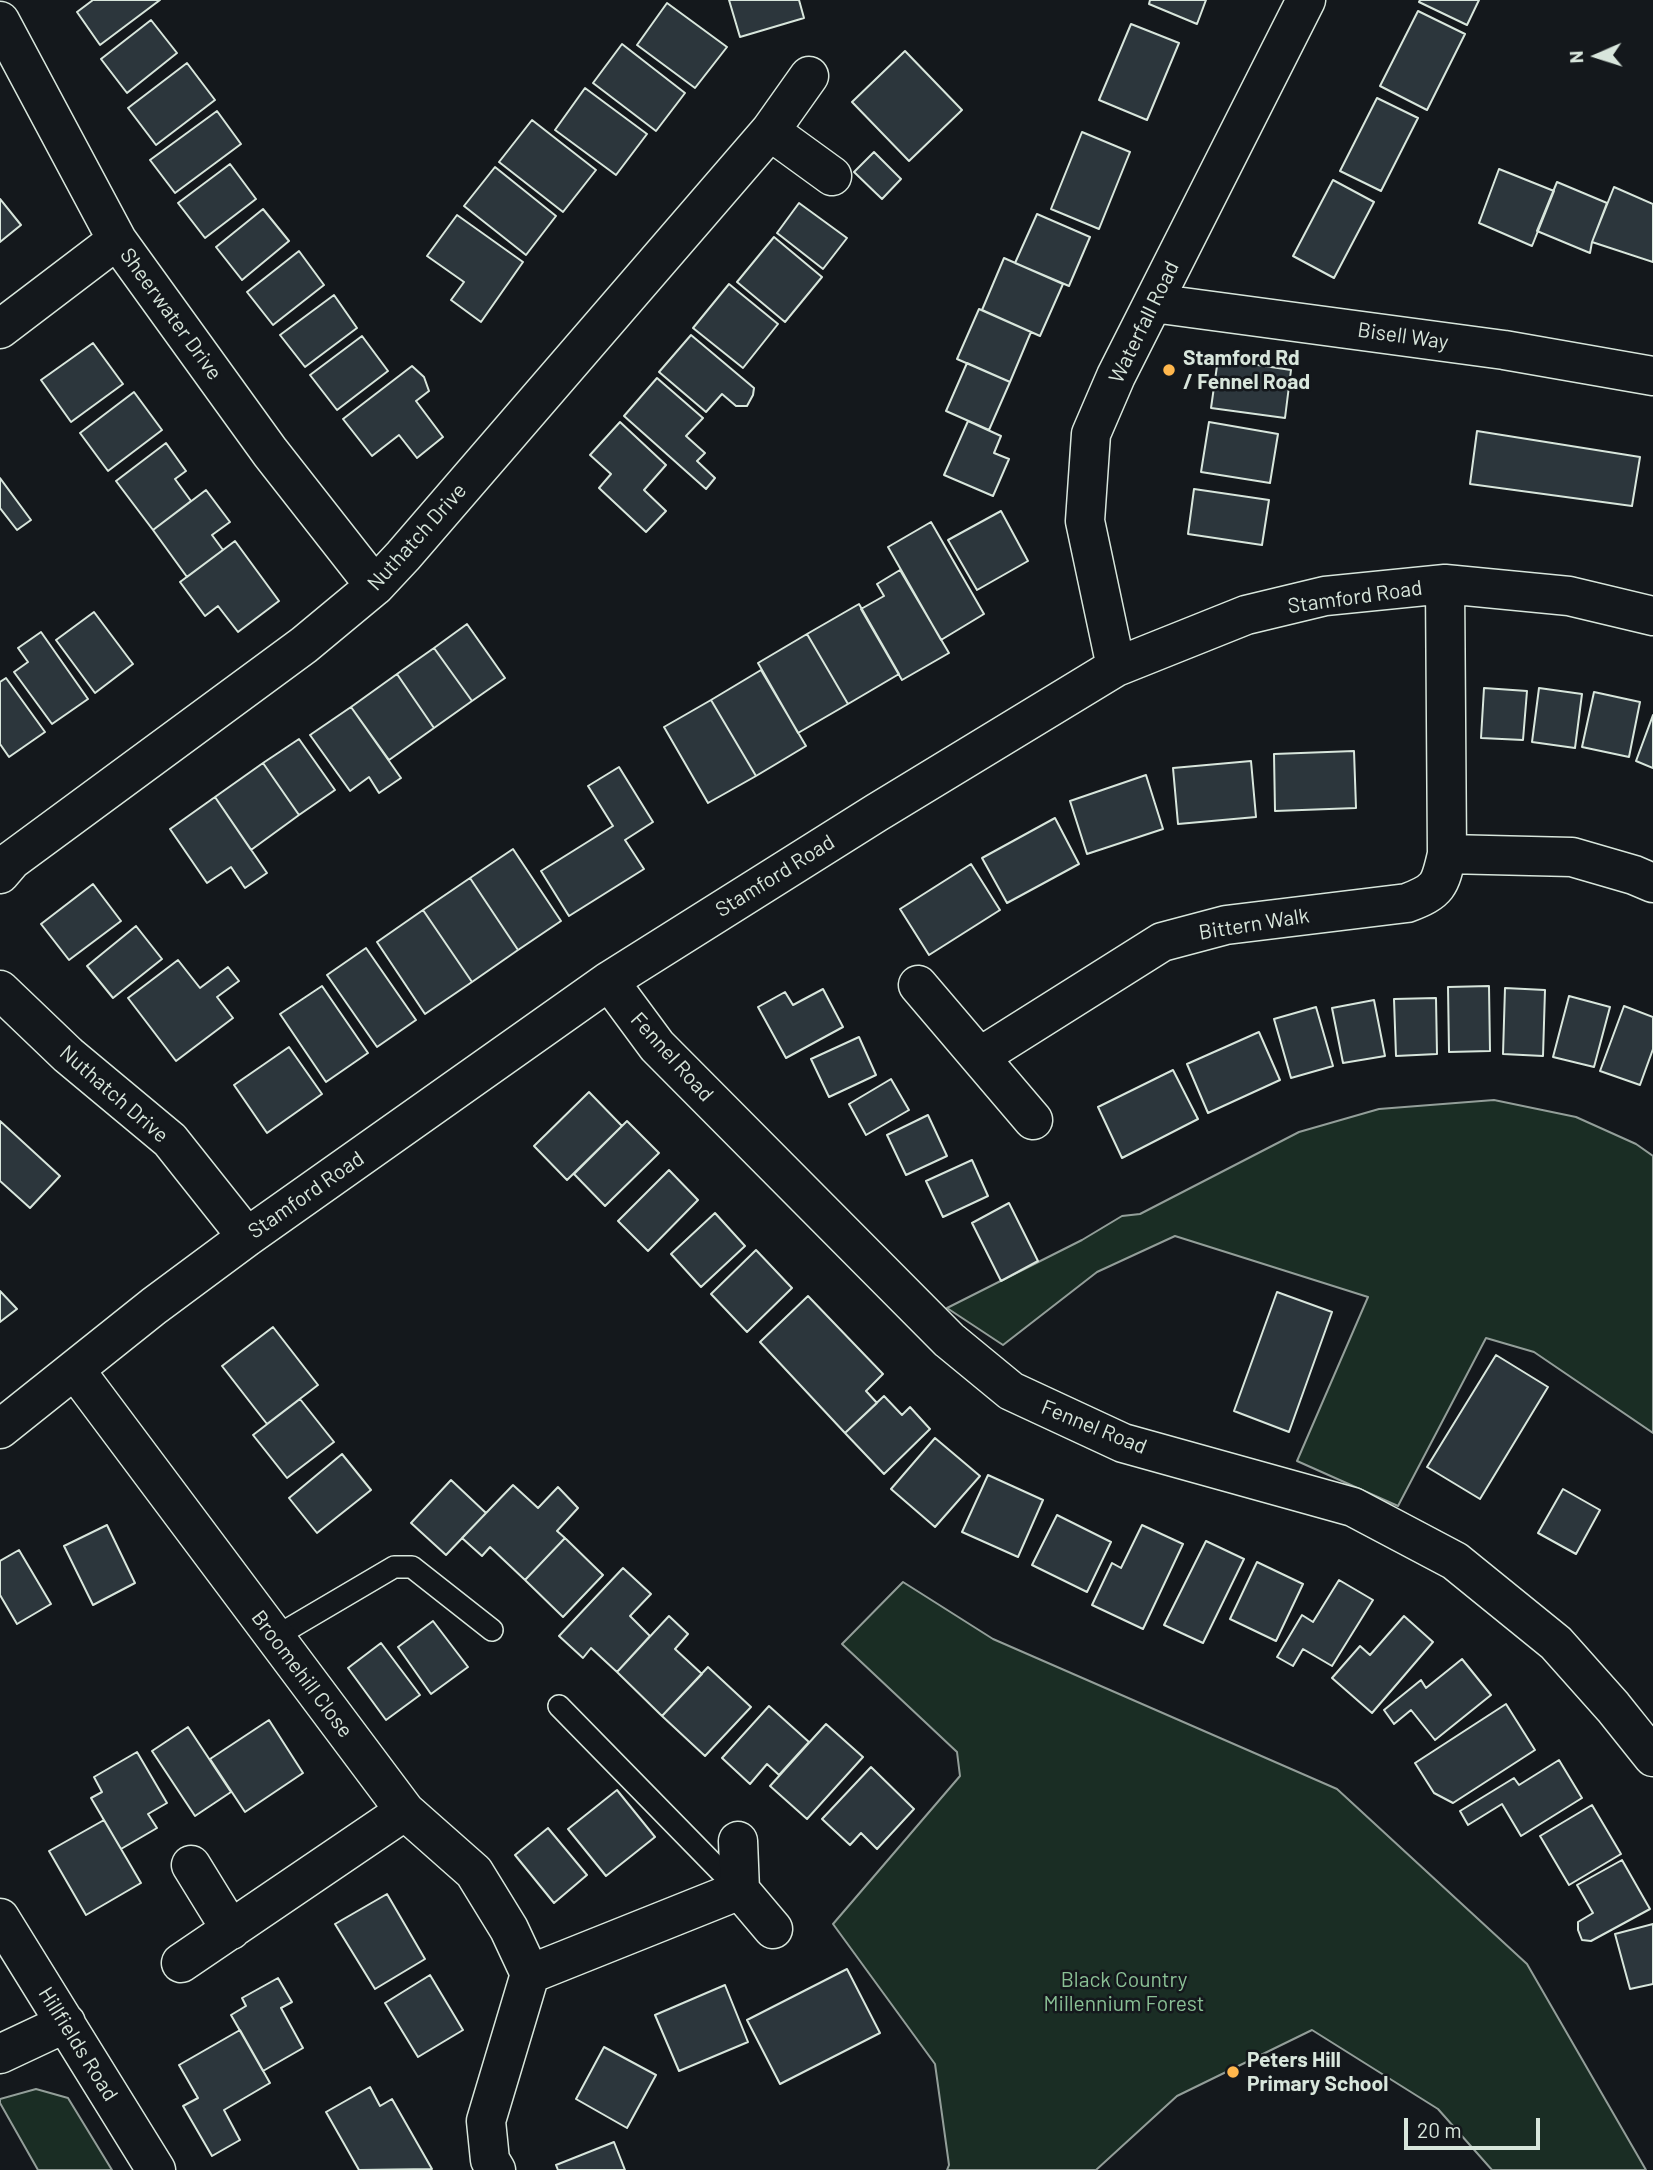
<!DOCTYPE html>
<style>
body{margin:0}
#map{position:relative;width:1653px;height:2170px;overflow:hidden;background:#14181c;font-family:Barlow,sans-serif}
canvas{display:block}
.north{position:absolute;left:1562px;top:21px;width:70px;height:70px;-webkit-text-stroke:5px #14181c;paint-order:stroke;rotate:267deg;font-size:19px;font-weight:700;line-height:28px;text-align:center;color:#d8e6dc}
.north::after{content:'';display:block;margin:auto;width:24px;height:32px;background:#d8e6dc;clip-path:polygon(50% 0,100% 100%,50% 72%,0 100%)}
.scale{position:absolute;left:1404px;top:2118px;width:136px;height:32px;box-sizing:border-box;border:4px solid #d8e6dc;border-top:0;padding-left:9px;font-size:21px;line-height:24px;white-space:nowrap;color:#d8e6dc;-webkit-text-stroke:5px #14181c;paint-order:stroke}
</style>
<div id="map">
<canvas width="1653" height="2170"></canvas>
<div class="north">N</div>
<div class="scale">20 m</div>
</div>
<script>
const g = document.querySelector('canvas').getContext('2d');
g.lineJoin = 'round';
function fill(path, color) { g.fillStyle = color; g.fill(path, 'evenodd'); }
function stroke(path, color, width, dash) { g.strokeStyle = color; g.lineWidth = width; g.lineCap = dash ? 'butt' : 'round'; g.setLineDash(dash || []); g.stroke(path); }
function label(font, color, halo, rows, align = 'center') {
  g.font = font + ' Barlow,sans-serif'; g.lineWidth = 5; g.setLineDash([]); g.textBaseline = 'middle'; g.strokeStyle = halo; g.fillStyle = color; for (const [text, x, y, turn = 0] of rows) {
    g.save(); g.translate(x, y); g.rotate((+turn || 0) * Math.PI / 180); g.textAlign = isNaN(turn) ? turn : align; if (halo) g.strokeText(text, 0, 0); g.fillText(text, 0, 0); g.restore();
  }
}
const green = new Path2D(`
 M1494,1100l82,17 60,27 17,12v277l-119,-81 -48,-14 -88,168 -101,-45 71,-164 -193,-61 -78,36 -94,73 -56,-37 135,-68 40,-24 18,-2 159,-82 80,-23z
 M903,1582l90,57 344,150 190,175 119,206h-154l-54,-61 -126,-79 -135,66 -81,74h-149l2,-5 -14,-101 -102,-140 127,-148 -3,-24 -115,-108z
 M36,2089l32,9 44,72h-74l-38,-67v-4z`);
const building = new Path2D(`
 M93,0h67l-60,45 -23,-33z
 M729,0h70l5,18 -64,19z
 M1150,0h56l-9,24 -48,-20z
 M1420,0h59l-12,25 -48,-23z
 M667,3l60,44 -32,41 -58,-43z
 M1418,11l47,23 -38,76 -47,-24z
 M151,20l26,33 -50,40 -26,-34z
 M1131,24l48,19 -32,77 -48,-20z
 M622,44l63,49 -29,38 -63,-48z
 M905,51l57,59 -53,51 -57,-59z
 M187,63l28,37 -59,45 -28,-37z
 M585,88l62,46 -31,41 -61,-45z
 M1377,98l41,20 -37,73 -41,-20z
 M217,111l24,33 -66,49 -25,-33z
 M532,120l64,50 -33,42 -64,-50z
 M1082,132l48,20 -31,77 -48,-20z
 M874,152l27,27 -19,20 -28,-27z
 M230,164l26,35 -51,39 -27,-35z
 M495,167l61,49 -30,39 -62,-49z
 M1499,169l55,22 -22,55 -53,-23z
 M1333,180l41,22 -40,76 -41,-22z
 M1557,182l50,21 -15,39 -2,11 -53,-22z
 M1614,187l39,17v58l-61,-20z
 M0,199l21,26 -21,17z
 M799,203l48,35 -24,31 -46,-36z
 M263,209l26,32 -47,39 -26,-33z
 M1037,214l53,23 -21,49 -54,-23z
 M457,215l66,47 -42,60 -30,-22 13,-18 -37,-26z
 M774,237l48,40 -37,45 -48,-40z
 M299,251l25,34 -51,40 -26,-33z
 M1004,258l59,26 -23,52 -58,-26z
 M729,284l49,40 -35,44 -50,-40z
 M334,295l23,33 -52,39 -25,-32z
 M979,309l52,23 -21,50 -53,-23z
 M691,335l63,53 -1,7 -6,11h-11l-14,-12 -16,18 -47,-40z
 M362,336l26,35 -51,39 -27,-35z
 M93,343l30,41 -52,38 -30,-42z
 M1218,359l73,11 -6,48 -74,-10z
 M967,363l43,19 -21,48 -43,-19z
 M412,366l12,11 5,14 -13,10 27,36 -26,21 -18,-23 -27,21 -29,-37z
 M657,378l46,40 -17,18 19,17 -8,8 18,17 -9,11 -82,-73z
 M134,392l28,38 -54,41 -28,-38z
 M968,421l33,15 -7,17 15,6 -16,37 -49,-21z
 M620,422l46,43 -22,25 22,21 -20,21 -47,-44 12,-14 -21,-19z
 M1209,422l69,12 -8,49 -69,-11z
 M1477,431l163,26 -8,49 -162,-22z
 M166,443l20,28 -11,8 16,22 -38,29 -37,-49z
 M0,478l31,42 -14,10 -17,-22z
 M1194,489l75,11 -7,45 -74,-11z
 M206,490l24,32 -18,13 11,15 -36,27 -34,-47z
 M1001,511l27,50 -51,29 -29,-50z
 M931,522l53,92 -43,26 -53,-93z
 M235,541l44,60 -41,31 -20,-26 -13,10 -25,-34z
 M900,570l49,83 -47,27 -41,-71 23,-13 -7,-12z
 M859,604l40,70 -51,30 -41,-70z
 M94,612l39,52 -38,29 -39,-53z
 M467,624l38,54 -33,23 -38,-53z
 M41,632l47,67 -36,25 -38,-52 14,-10 -10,-14z
 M807,634l41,70 -50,29 -40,-70z
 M434,648l38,53 -38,27 -37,-54z
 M761,670l45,76 -50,30 -45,-76z
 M397,674l37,54 -45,32 -38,-53z
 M6,678l39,54 -36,25 -9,-13v-62z
 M1484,688l43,3 -4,49 -42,-2z
 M1539,688l43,6 -7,54 -43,-6z
 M1594,692l46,10 -11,55 -47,-10z
 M711,700l45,76 -48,27 -44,-76z
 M351,707l50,71 -22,15 -10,-16 -19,14 -40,-56z
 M1653,715v53l-17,-7z
 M299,739l36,51 -36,25 -36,-52z
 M1354,751l2,57 -81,3 -1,-57z
 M1251,761l5,56 -78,7 -5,-56z
 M263,763l36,52 -48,35 -36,-53z
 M619,767l34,55 -28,18 19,29 -75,47 -28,-45 72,-45 -25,-40z
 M1146,775l17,54 -76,25 -17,-53z
 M215,797l52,76 -22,15 -14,-21 -24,16 -37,-54z
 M1055,818l24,46 -72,39 -25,-45z
 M513,849l48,72 -43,29 -48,-72z
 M971,864l29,46 -71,45 -29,-46z
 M470,878l48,72 -46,32 -49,-72z
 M93,884l28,37 -52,39 -28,-36z
 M423,910l49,72 -47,32 -48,-72z
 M136,926l26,33 -49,39 -26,-32z
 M366,948l50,72 -39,27 -50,-72z
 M178,960l22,28 28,-21 11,14 -22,16 16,21 -57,43 -48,-63z
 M322,986l46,67 -42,29 -46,-68z
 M1489,986l1,65 -41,1 -1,-65z
 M1505,988l40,2 -2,66 -40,-2z
 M823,989l20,38 -57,31 -28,-51 27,-15 8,13z
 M1569,996l41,11 -16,60 -41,-10z
 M1436,998l1,56 -41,2 -2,-57z
 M1374,1000l11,56 -42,7 -11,-55z
 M1624,1006l29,11v32l-13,36 -40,-14z
 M1316,1007l17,59 -42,12 -17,-59z
 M1259,1032l21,48 -72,33 -21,-49z
 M859,1037l17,38 -47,22 -18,-38z
 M289,1047l33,47 -55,39 -33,-48z
 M1173,1070l25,49 -76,39 -24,-51z
 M891,1079l18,31 -43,25 -17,-31z
 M589,1092l33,34 -55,54 -33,-34z
 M928,1115l19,41 -41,19 -19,-40z
 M0,1121l60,55 -30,32 -30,-27z
 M627,1121l32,32 -54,53 -31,-32z
 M972,1160l16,36 -45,21 -17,-36z
 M669,1170l29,30 -50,51 -30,-30z
 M1009,1203l29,58 -37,20 -29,-58z
 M715,1213l30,33 -44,41 -30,-33z
 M756,1250l36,38 -45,44 -36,-38z
 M0,1291l17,18 -17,13z
 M1277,1292l55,20 -43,120 -55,-21z
 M808,1296l75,78 -17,17 11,12 -32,30 -85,-91z
 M273,1327l45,58 -51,39 -45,-58z
 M1496,1355l52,32 -68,112 -53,-32z
 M884,1396l18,19 8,-8 20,22 -46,45 -39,-41z
 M300,1399l34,43 -47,36 -34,-43z
 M935,1438l45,38 -45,51 -44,-38z
 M342,1454l29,36 -54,43 -28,-35z
 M988,1475l55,25 -25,57 -56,-25z
 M451,1480l35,33 -40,42 -35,-32z
 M513,1485l25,23 20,-21 20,21 -21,23 8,7 -40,42 -35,-33 -8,9 -20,-18z
 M1563,1489l37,21 -24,44 -38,-21z
 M1057,1515l54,27 -24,50 -55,-27z
 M107,1525l28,58 -42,22 -29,-59z
 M1142,1525l41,19 -40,85 -51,-24 20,-42 9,5z
 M565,1538l38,37 -40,42 -38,-37z
 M1206,1541l38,18 -41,84 -39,-18z
 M19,1550l32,54 -34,20 -17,-29v-34z
 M1257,1562l46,22 -27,57 -46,-22z
 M623,1568l28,26 -21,22 20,20 -33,36 -26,-24 -8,10 -24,-22z
 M1339,1580l34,20 -41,66 -29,-17 -10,17 -16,-9 25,-42 11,7z
 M669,1616l19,18 -13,15 27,25 -40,42 -45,-44z
 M1404,1616l29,26 -61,71 -40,-35 28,-32 10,9z
 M433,1621l35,46 -37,27 -33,-47z
 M381,1643l39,52 -34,25 -38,-52z
 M1462,1659l29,36 -56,45 -24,-30 -17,14 -10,-14 37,-30 5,8z
 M708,1667l43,40 -46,49 -43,-40z
 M1506,1704l29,46 -82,53 -19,-10 -19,-30z
 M769,1706l40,36 -30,33 -12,-11 -17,20 -28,-26z
 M269,1720l34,53 -58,39 -35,-53z
 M826,1724l37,33 -56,62 -37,-33z
 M188,1727l43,65 -36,24 -43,-65z
 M137,1752l30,51 -19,11 9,14 -36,21 -30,-51 11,-6 -8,-15z
 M1559,1760l23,38 -61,38 -19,-32 -34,21 -8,-14 54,-33 5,7z
 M871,1767l43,42 -37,40 -16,-16 -11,12 -28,-26z
 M617,1790l38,47 -49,39 -38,-47z
 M1592,1805l29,49 -52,31 -29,-49z
 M104,1820l37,63 -55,32 -37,-64z
 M548,1828l39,47 -33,28 -39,-48z
 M1622,1860l28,49 -59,32 -9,-1 -4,-10v-8l15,-9 -16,-28z
 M387,1894l38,65 -50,30 -40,-65z
 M1653,1924v60l-23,5 -15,-55z
 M847,1969l33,64 -100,51 -33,-64z
 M430,1975l33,55 -45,27 -33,-54z
 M278,1978l14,24 -11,6 22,40 -40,23 -32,-56 15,-9 -4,-8z
 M725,1985l23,57 -69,29 -24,-56z
 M240,2030l30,53 -46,27 16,30 -28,16 -29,-50 15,-8 -19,-33z
 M604,2047l52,28 -29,53 -51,-29z
 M370,2087l10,19 12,-7 40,70 -73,1 -33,-58z
 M614,2142l11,28h-67l-2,-5z`);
const lane = new Path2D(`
 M275,1637l119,-70h18l80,63
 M559,1706l180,184`);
const street = new Path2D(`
 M0,21l117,219 153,212 105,134
 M770,131l62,45
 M1153,303l351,47 149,26
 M0,329l117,-89
 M1445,584l2,270
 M1116,667l-31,-146 6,-87 25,-58 190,-376
 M0,874l12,-14 292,-215 71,-59 28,-30 367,-425 39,-55
 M609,981l48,65 292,294 62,51 112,52 230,64 102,54 101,82 57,64 40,50
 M918,985l115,135
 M0,990l68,65 102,85 77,97
 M981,1056l181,-114 64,-17 181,-22c32,-12 33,-18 40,-49l125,3 62,18 19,8
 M75,1370l330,441 69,61 35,57 21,45 -44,147 4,39 6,10
 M0,1429l154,-123 93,-69 362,-256 267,-168 240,-146 130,-52 79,-19 120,-12 124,12 84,20
 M738,1841l2,49 33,39
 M191,1865l40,65
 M181,1963l224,-152
 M530,1974l210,-84`);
const secondary = new Path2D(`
 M0,1918l156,252
 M0,2054l66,-31`);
const markers = [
 [1169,370,7,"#ffb74d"],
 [1233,2072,7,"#ffb74d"]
];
const streetNames = [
 ["Sheerwater Drive",171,314,54],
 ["Waterfall Road",1144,322,-64],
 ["Bisell Way",1403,336,8],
 ["Nuthatch Drive",417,537,-48],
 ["Stamford Road",1355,597,-8],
 ["Stamford Road",775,876,-32],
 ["Bittern Walk",1254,924,-9],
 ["Fennel Road",672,1057,48],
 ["Nuthatch Drive",114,1094,41],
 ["Stamford Road",306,1195,-35],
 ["Fennel Road",1094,1427,22],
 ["Broomehill Close",302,1674,53],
 ["Hillfields Road",78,2044,58]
];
const poiNames = [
 ["Stamford Rd",1183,358],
 ["/ Fennel Road",1183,382],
 ["Peters Hill",1247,2060],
 ["Primary School",1247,2084]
];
const parkNames = [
 ["Black Country",1124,1980],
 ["Millennium Forest",1124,2004]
];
fill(green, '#1a2d24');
stroke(green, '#939e99', 2);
fill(building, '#2c363c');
stroke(building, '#d8e6dc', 2);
stroke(lane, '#d8e6dc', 24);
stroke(street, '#d8e6dc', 41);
stroke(secondary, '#d8e6dc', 41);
stroke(lane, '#14181c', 21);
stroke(street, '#14181c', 38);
stroke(secondary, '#14181c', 38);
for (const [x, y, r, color] of markers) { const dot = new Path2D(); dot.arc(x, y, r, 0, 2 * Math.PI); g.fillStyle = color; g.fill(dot); stroke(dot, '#14181c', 2.5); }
label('21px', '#d8e6dc', '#14181c', streetNames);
label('bold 21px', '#d8e6dc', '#14181c', poiNames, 'left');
label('21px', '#8ac095', '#14181c', parkNames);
</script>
